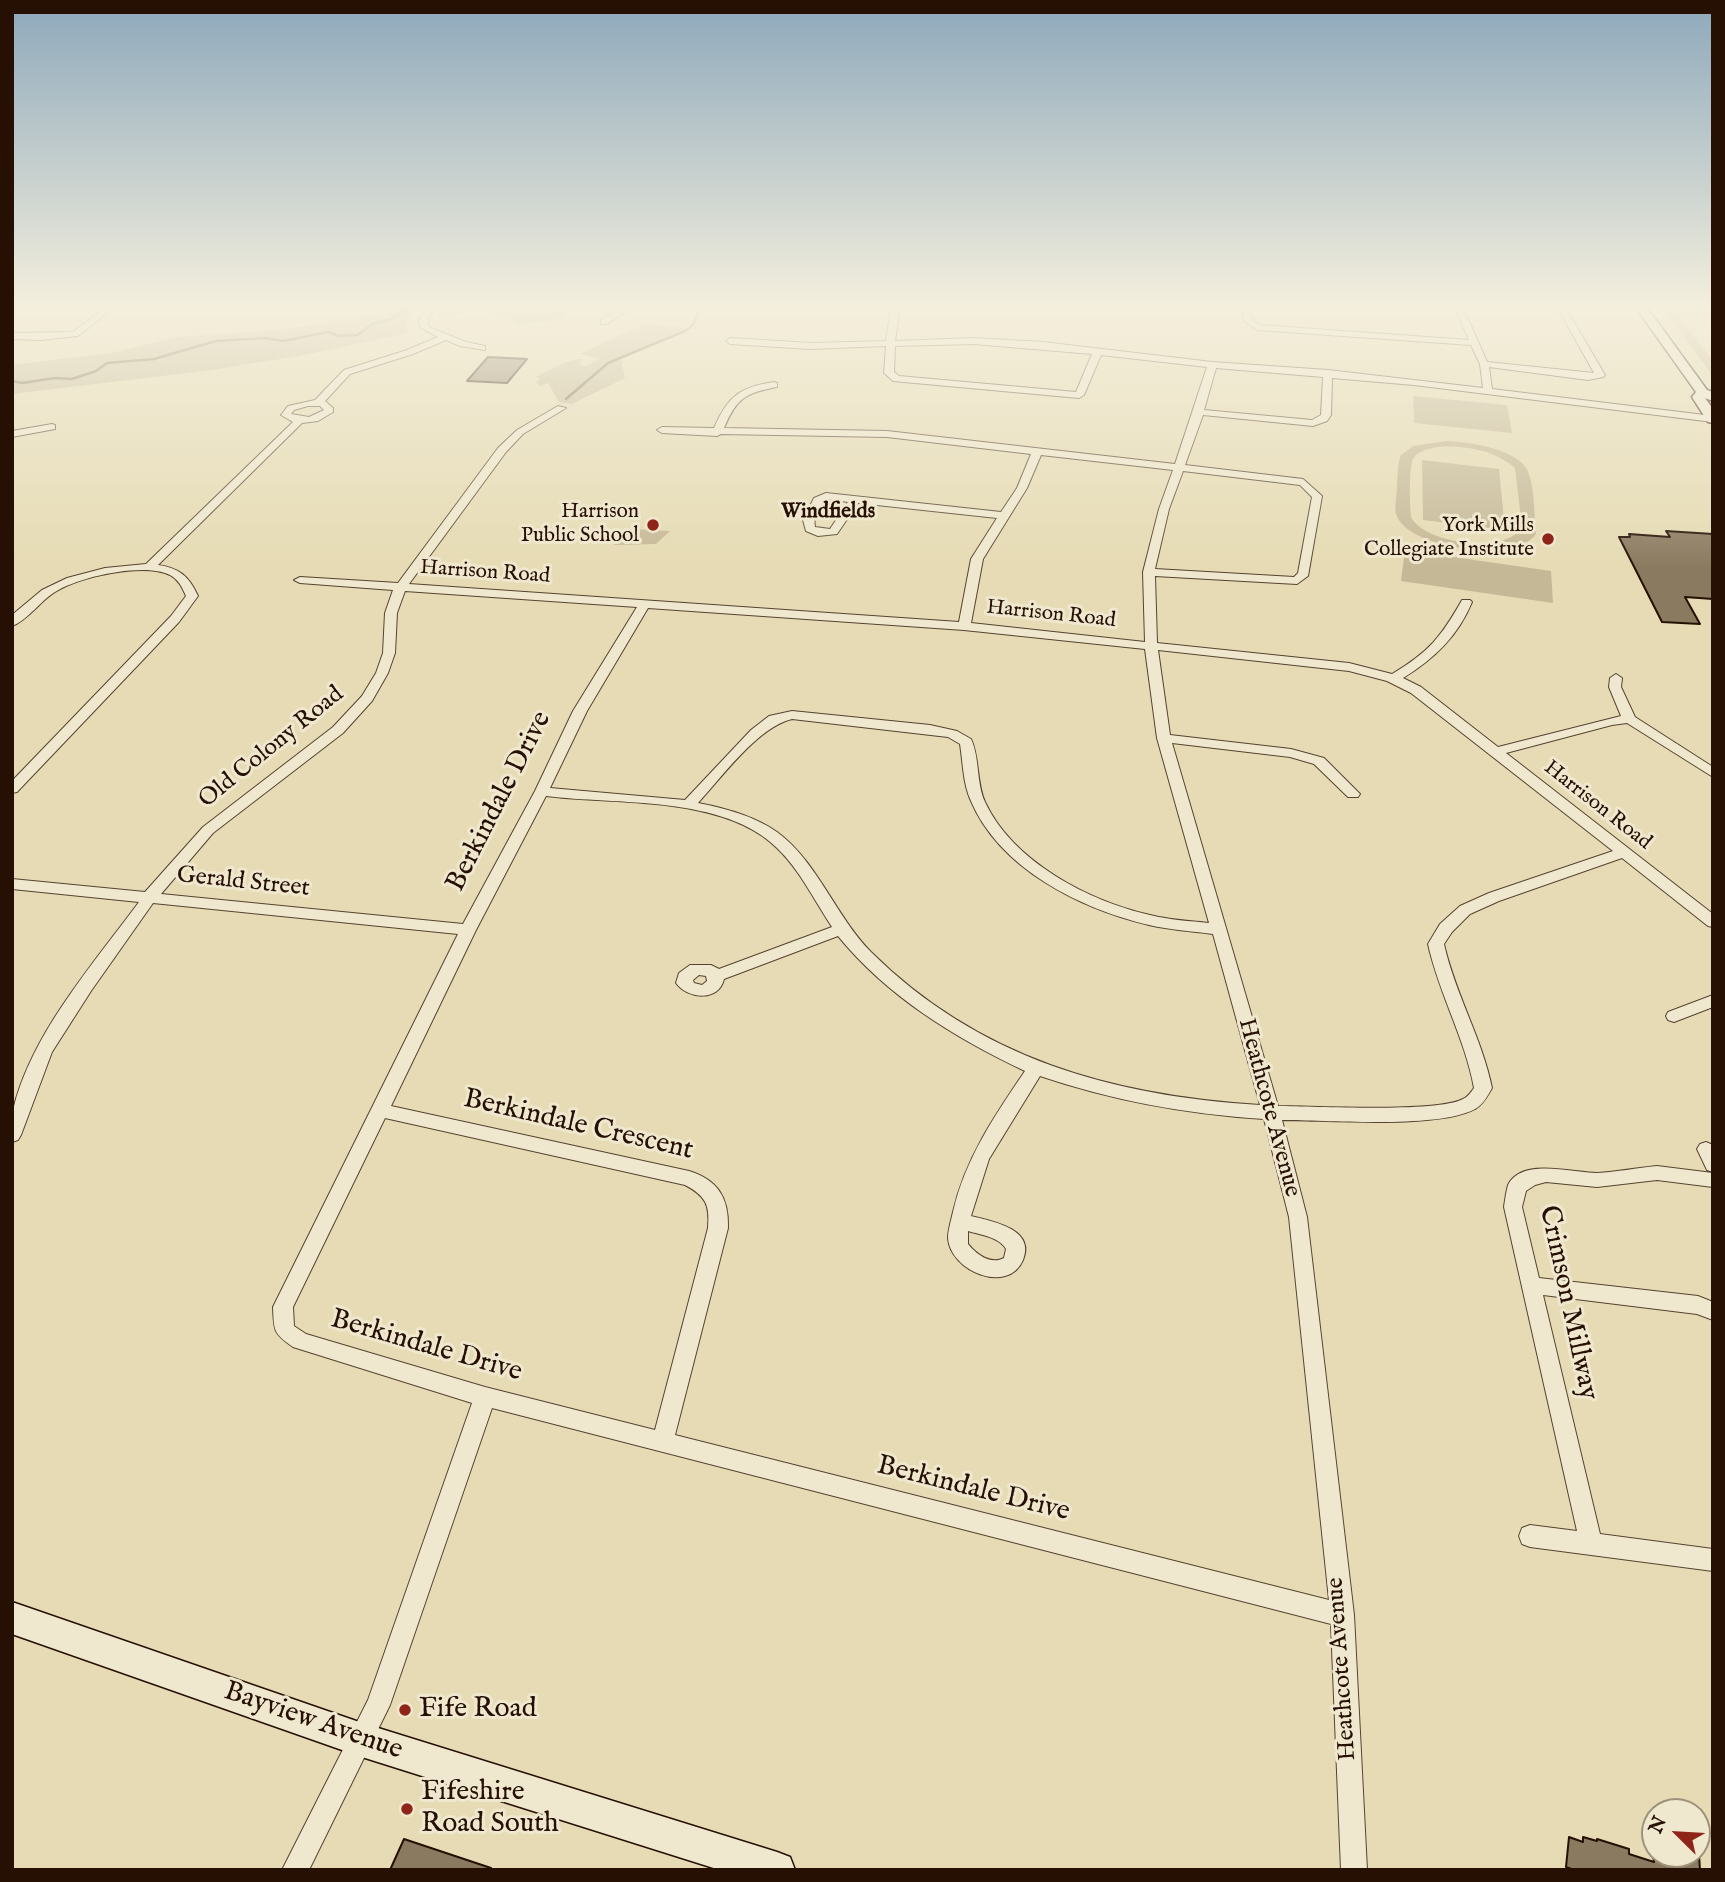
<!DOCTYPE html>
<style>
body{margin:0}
#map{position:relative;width:1725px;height:1882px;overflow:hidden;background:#e6dbb4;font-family:"IM FELL English",serif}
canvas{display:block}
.frame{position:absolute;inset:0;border:14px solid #261004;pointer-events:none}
.north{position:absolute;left:1641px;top:1798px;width:70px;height:70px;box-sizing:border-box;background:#efe8ce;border:2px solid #9f927d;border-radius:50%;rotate:294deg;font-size:19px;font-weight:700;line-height:28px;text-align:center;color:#261004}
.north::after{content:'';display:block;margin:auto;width:24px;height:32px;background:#8f2418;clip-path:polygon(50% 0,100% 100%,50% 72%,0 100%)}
</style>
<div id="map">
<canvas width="1725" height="1882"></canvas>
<div class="frame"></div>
<div class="north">N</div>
</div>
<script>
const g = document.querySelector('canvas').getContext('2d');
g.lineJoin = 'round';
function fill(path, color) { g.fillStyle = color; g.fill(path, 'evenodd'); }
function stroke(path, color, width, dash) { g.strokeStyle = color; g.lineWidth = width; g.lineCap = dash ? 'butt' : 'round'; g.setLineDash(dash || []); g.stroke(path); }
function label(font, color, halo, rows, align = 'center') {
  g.font = font + ' "IM FELL English",serif'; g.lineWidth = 6; g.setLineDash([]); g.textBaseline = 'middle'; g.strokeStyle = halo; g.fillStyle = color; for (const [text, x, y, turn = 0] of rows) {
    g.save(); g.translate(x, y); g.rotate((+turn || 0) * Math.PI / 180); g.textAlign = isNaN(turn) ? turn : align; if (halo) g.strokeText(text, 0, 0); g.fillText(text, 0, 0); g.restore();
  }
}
const green = new Path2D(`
 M462,305h117l-12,7 -3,7 -47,6c-28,-22 -49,-13 -82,-6l7,-10z
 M1660,305h53v11l-35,-1 35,46v15z
 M414,309l-9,15 4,9 -110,23 -87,14 -200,24v-29l100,-12 65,-16 98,-7z
 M646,323l44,6 -69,30 4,19 -53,26 -13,-2 -11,-19 -8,3 -4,-4 5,-3 -5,-2c12,-7 33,-18 47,-18l-4,5 7,2 13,-7 -19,-5z
 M1413,396l94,9 5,28 -98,-10z
 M1447,441c22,1 75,8 82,33 6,18 5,41 7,60 -20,30 -130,15 -140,-20 -2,-8 1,-20 1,-27 1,-11 0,-23 4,-32l12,-9zM1437,447c27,-2 57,3 78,21l7,59c-17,28 -93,17 -110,-8 -3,-6 -3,-54 1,-60 4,-8 16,-10 24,-12z
 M1422,460l77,9 6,61 -82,-10z
 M631,529l39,2 -14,13 -42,1z
 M1405,550l146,21 2,32 -152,-22z`);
const stream = new Path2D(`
 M451,308l22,1 8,-4
 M12,381l10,2 33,-5 17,1 24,-8 11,-8 47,-4 62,-18 49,-3 18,3 45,-9 11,4 18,-1 16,-11 18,-5 20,-14
 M566,399l42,-36 77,-32 8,-6 8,-20`);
const building = new Path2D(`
 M488,357l39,2 -20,24 -40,-2z
 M1666,531l47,3v65l-28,-2 15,27 -38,-2 -43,-85h11l-1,-3 41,3z
 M1569,1837l14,5v-5l14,4v-2l32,10v5l25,8 -1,-8h46l1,16h-126l-8,-3z
 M404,1839l87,29v2h-101z`);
const street = new Path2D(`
 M108,305h9l-39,31 -37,4 -29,-1v-6l61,-1z
 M429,305h8l-10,15 2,7 37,15 19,4v4l-25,-4 -14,-6 -33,14 -63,20 -25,27 8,7v4l-15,9 -16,2 -144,142c21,3 31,11 40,31l-19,26 -162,170 -5,1v-12l159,-165 15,-20c-4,-9 -7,-16 -16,-21 -27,-13 -91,2 -115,17 -15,9 -27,28 -43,34v-11l30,-25 25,-12 38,-10 41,-4 147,-142 -12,-7 7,-9 27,-6 29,-30 63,-20 31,-13 -17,-9 -2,-8zM308,406h12l4,4 -15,7 -18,-3 3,-4z
 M625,305h10l-28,19h-6v-4z
 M819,305h81l-5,36 79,-3 69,4 169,20 116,8 155,18 -3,-24 -9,-19 -214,-15 -13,-9 -3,-16h8l2,13 8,7 210,15 -15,-35h8l25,57 107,11 -38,-68h8l41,70 -2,2 -15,3 -99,-13 3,22 221,27v6l-299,-37 -82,-7 -1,37 -4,6 -14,5 -110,-11 -18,50 118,14 19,17 -14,80 -11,8 -142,-8 2,67 192,20 43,11c37,-22 49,-37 70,-74h8l2,2c-14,34 -38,57 -69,76l18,9 77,60 123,-31 -12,-29 1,-9 6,-4 6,4 -1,9 14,30 78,50v10l-86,-54 -15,2 -106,28 207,161v13l-5,-1 -86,-68 -123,43 -29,13 -18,18 -8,12c11,50 38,94 48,144 -4,7 -9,17 -17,21 -36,20 -147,11 -193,11l25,97 47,398 13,255h-26l-10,-246 -839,-216 -102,297 -81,165h-27l86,-170 104,-297 -179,-56c-20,-14 -19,-16 -20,-40l185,-373 -305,-31 -62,88 -39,61 -31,83 -3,5 -6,2c0,-10 -2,-23 1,-32 18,-76 81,-147 126,-208l-127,-13v-10l133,13 58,-65 130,-100 29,-31 14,-23 7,-20 2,-40 8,-23 -93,-7 -6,-3 6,-3 98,6 100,-135 19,-18 41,-24 8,2 -43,26 -17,18 -97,132 550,38 12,-63 26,-41 -139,-15 -21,31 -19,2 -12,-5 -3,-11 11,-22 12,-5 175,19 16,-24 14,-34 -144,-17 -166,-3 -4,2 -55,-3 -5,-3 5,-3 52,1c14,-32 26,-41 60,-46l3,1v4c-31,6 -40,10 -53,41l163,3 288,33 32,-97 -106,-12 -17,40 -5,3 -186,-17 -9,-8 2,-27 -76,3 -80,-5 -4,-3 4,-3 80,5 76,-2 5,-33 -68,-1zM974,344l118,10 -16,38 -177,-16 -5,-4 1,-26zM1216,368l107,9 -2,38 -9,5 -108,-10zM1041,455l132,15 -14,39 -16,63 2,70 -174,-19 12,-64 44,-71zM1183,471l117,14 12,12 -14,76 -4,4 -139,-8 14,-60zM828,499l20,3 -18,27 -15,-2c-2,-9 3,-23 13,-28zM405,591l232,16 -64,104 -38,80 -72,133 -302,-30 52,-61 130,-100 29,-32 16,-28 7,-20 2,-40zM648,608l316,22 181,19 12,89 52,185c-19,-2 -39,-3 -59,-8 -61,-14 -137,-53 -165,-113 -9,-20 -5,-44 -14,-63l-14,-8 -27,-6 -138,-14 -23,5 -18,14 -66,70 -135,-12 37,-77zM1158,650l191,21 38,10 24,12 202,158 -124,42 -29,13 -20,18 -12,20c11,50 37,94 46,144 -3,4 -6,9 -11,11 -26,14 -149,7 -185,7l-106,-363 118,14 24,7 34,33h10l2,-3 -36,-36 -33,-9 -121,-14zM792,719l156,18 12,7c3,19 3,40 11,57 29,68 110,108 178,124 21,5 42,6 64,9l47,171c-147,-9 -281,-46 -389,-153 -35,-35 -54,-91 -94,-120 -23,-16 -52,-24 -79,-29 24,-26 60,-76 94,-84zM546,796c70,9 178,-1 231,52 23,22 37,52 55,79l-113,42 -8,-4h-21l-11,8 -3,10c11,16 43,19 48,-4l114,-43c50,61 117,102 187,135 -30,44 -60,88 -72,141 -2,9 -5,18 -5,26 2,33 60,57 75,22 13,-31 -31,-39 -52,-44l18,-57 51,-83c74,25 146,38 224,43l25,98 40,383 -654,-165 53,-207c1,-30 -10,-48 -39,-57l-298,-65 85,-176zM699,975l7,1 1,5 -5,4 -8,-2 -1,-3zM385,1118l300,67c21,11 25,20 23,43l-53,202 -170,-43 -179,-53 -12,-8 -1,-19zM968,1231c13,4 31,6 38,18l-2,9c-13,7 -27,-3 -36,-14z
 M52,424l3,1v4l-43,8v-6z
 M1713,995v12l-39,15 -6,-2 -2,-4 2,-4z
 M1706,1142l7,3v27l-6,-2 -10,-21 3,-5z
 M1657,1166l56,7v14l-56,-7 -60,7 -51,-5 -11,3 -9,6 -4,16 17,71 159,18 15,6v18l-16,-6 -154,-19 57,239 113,15v22l-183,-24 -8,-3 -3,-8 3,-8 8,-3 47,6 -73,-324c1,-7 2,-15 4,-22 14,-28 65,-12 89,-12 19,-1 40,-5 60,-7z`);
const secondary = new Path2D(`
 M1634,305h11l62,85 6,2v9l-8,-3 8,11v14l-5,-1 -16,-25 4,-5z
 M12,1602l350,121 415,129 13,5 5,13h-75l-358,-113 -350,-123z`);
const markers = [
 [653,525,7,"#8f2418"],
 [1548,539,7,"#8f2418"],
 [405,1710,7,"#8f2418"],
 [407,1809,7,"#8f2418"]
];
const farPoinames = [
 ["Harrison",639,513],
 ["Public School",639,537],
 ["York Mills",1534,527],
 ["Collegiate Institute",1534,551]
];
const farNeighbourhoodnames = [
 ["Windfields",828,513]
];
const farStreetnames = [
 ["Harrison Road",485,573,4],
 ["Harrison Road",1051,615,6],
 ["Harrison Road",1597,806,38]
];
const streetNames = [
 ["Old Colony Road",272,748,-39],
 ["Gerald Street",243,883,6],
 ["Heathcote Avenue",1268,1108,75],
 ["Heathcote Avenue",1343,1669,-94]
];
const nearStreetnames = [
 ["Berkindale Drive",500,802,-63],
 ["Berkindale Crescent",578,1126,13],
 ["Crimson Millway",1567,1303,78],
 ["Berkindale Drive",426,1347,16],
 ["Berkindale Drive",973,1490,14],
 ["Bayview Avenue",313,1722,19]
];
const nearPoinames = [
 ["Fife Road",419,1710],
 ["Fifeshire",421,1793],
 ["Road South",421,1825]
];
fill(green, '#c5b896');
stroke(stream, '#72604a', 2.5);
fill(building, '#8a7a60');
stroke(building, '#261004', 2);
stroke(street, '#564330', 2);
stroke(secondary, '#261004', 3);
fill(street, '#efe8ce');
fill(secondary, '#efe8ce');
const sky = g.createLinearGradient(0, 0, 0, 568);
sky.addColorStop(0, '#8da8bb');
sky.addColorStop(0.54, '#f4efdd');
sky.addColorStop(1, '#f4efdd00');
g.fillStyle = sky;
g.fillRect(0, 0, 1725, 568);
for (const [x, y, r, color] of markers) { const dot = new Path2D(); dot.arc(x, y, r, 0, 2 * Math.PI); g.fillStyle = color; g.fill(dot); stroke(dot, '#efe8ce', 2.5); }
label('21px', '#261004', '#efe8ce', farPoinames, 'right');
label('bold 21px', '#261004', '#efe8ce', farNeighbourhoodnames);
label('21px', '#261004', '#efe8ce', farStreetnames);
label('24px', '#261004', '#efe8ce', streetNames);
label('28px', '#261004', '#efe8ce', nearStreetnames);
label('28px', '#261004', '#efe8ce', nearPoinames, 'left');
</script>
